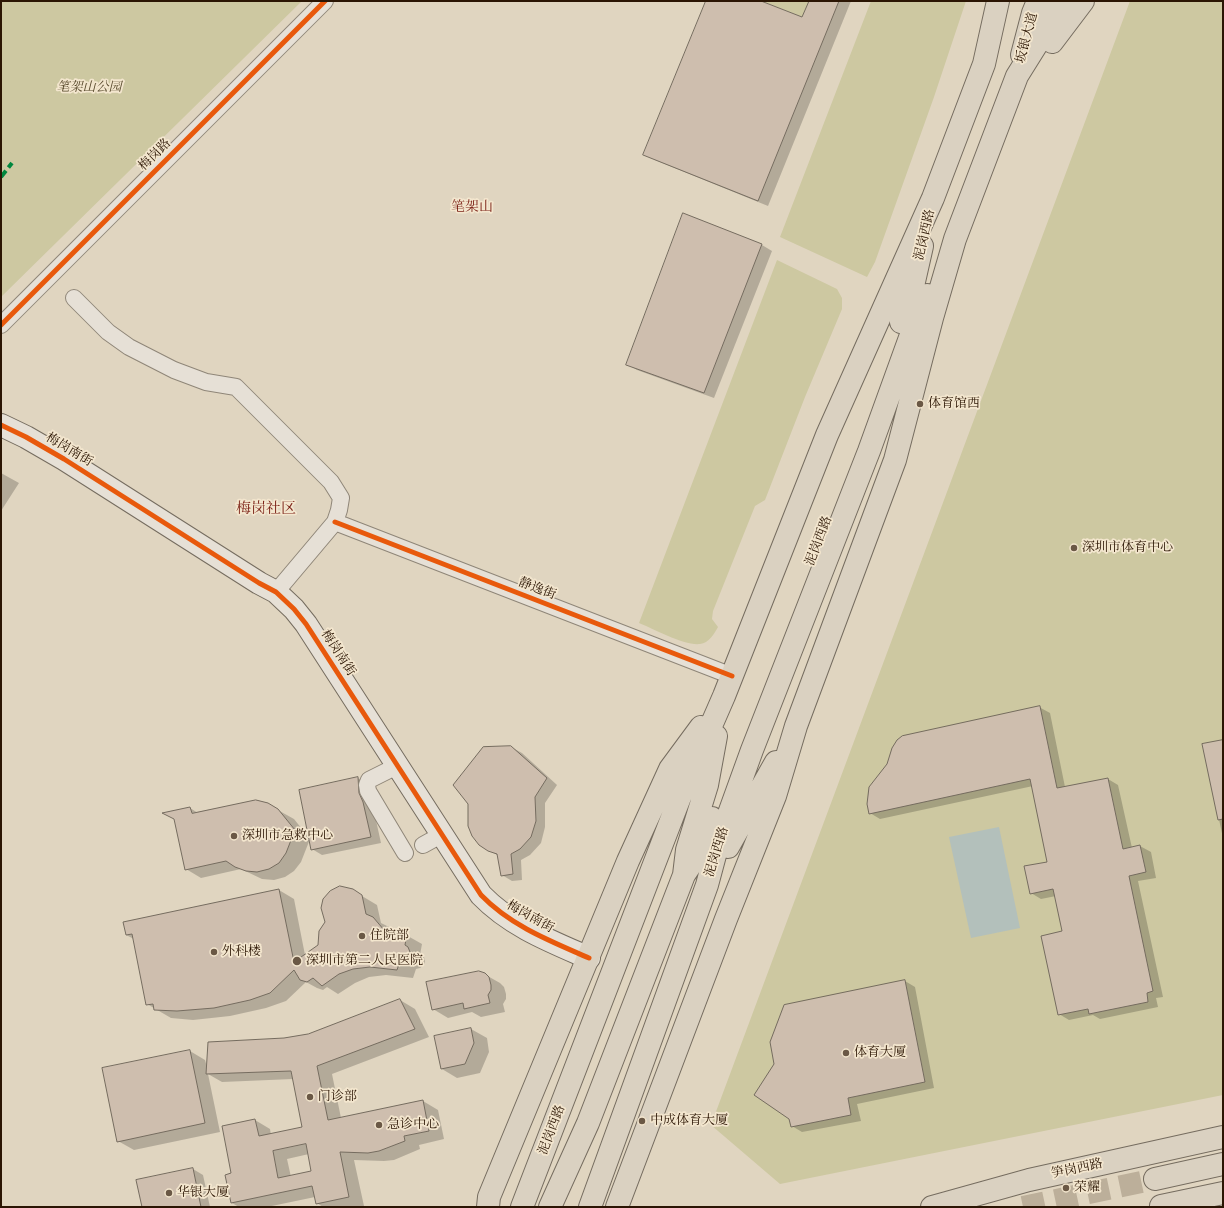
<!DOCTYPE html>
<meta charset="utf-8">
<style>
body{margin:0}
#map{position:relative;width:1224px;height:1208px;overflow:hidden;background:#e0d5c0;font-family:"Gentium Book Plus",serif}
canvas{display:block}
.frame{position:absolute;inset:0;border:2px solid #2b1503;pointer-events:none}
</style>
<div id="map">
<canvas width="1224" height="1208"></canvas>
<div class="frame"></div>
</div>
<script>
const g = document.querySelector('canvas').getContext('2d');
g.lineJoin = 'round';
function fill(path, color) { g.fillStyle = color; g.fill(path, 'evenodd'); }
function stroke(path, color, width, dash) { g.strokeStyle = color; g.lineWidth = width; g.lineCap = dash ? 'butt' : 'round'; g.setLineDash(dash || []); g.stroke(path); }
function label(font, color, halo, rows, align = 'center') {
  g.font = font + ' "Gentium Book Plus","Noto Serif SC",serif'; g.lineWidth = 3.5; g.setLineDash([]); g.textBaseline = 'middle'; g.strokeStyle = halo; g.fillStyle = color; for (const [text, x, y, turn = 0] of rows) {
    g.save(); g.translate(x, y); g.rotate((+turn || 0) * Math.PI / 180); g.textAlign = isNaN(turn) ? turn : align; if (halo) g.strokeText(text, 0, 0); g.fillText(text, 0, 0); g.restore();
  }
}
const green = new Path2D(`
 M1,1h301l-301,296z
 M761,1h55l-14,16z
 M871,1h95l-32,96 -59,165 -8,15 -87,-40z
 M1130,1h93v1094l-443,89 -69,-59z
 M777,260l60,29 5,9v11l-37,88 -40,103 -10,6 -42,105 -1,8 6,8c-4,7 -9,16 -18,17 -15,2 -46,-15 -61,-21z`);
const water = new Path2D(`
 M999,827l21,101 -49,10 -22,-101z`);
const shadow = new Path2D(`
 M707,1h52l44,18 7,-18h41l-83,205 -113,-46 -10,-6z
 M684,214l78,31 10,6 -58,147 -77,-28 -10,-6z
 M1,473l18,10 -18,28z
 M1039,707l11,6 15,74 43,-8 10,6 14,63 8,-2 11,6 5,26 -18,3 25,116 -7,1 2,9 -58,12 -7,-4 -24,5 -10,-6 4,-82 -7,-36 -15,3 -10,-6 18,-30 -16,-77 -153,33 -10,-6 -2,-18 2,-8z
 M1223,741v97l-20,-93z
 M511,747l11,6 35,32 -12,18v24l-4,16 -11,12 -9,5 1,20 -10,1 -10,-6 -3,-19 -11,-6z
 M358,778l10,6 13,59 -59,12 -10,-6z
 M267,804l27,15 16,20 -9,23 -7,9 -9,6 -11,3 -12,-1 -21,-10 -40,9 -15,-9 4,-61 8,5z
 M279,890l15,9 11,56 14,-9 33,-56 25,15 4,18 8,4 4,6 13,2 16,9 -2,11 4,2 1,4 -1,4 -4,3 -4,1 -3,9 -27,-3 -17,2 -14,6 -17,11 -11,-7 -4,3 -6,-2 -11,-6 -20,19 -20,7 -36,8 -37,4 -22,-2 -24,-14 -13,-65 -8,-4z
 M484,974l16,9 4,4 2,7v5l-3,5 2,8 -24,5 -9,-5 -24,6 -15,-9z
 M905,981l10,6 19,101 -77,16 4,17 -59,11 -10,-6z
 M400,1000l15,9 14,28 -97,37 9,44 82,-17 15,9 6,29 -25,6 1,4 -26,11 -10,1 -30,-1 10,46 -8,1h-33l-6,-4 -2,-6 -48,10h-28l-7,-4v-29l23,-54 15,9 1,6 32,-7 -10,-49 -71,3 -14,-8 12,58 -86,18 -16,-9 72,-90 15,9 2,7 77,-27 24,-5zM309,1154l4,18 -22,5 -4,-18z
 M471,1029l16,9 2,14 -9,21 -23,5 -15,-9 -7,-32z
 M193,1169l10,6 7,32h-67z`);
const building = new Path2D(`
 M706,1h55l41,16 7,-16h30l-81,200 -115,-46z
 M683,213l79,31 -58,149 -78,-28z
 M1040,706l17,82 51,-10 15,71 17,-4 6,27 -17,4 24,115 -6,2 1,9 -59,12 -1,-5 -30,6 -17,-79 21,-5 -9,-42 -23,5 -6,-28 23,-4 -17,-83 -161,35 -2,-10 2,-17 18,-23 5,-16 5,-8 5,-4z
 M1223,740v79l-5,1 -16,-76z
 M511,746l36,32 -12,19 1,24 -5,16 -11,12 -9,5 2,20 -12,2 -4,-22 -9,-3 -9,-6 -7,-9 -4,-10v-22l-15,-19 30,-38z
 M358,777l1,16 4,9 8,35 -60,13 -12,-60z
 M256,800l12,3 10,6 17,21 -9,23 -7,10 -10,6 -12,3 -11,-1 -11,-4 -9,-6 -41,9 -11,-51 -12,-6 28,-6 2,6z
 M340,886l13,3 9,6 4,19 7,3 11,13 23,4 -2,11 3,2 2,5 -1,5 -5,3 -4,1 -3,9 -27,-3 -17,2 -14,5 -17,12 -9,-8 -6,4 -7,-2 -6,-10 -24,23 -20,7 -36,8 -37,3 -23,-1 -1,-6 -7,1 -14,-71 -6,1 -3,-13 156,-33 15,73 24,-17 1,-14 6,-9 -4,-14 2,-9 7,-8z
 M479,971l6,2 4,4 2,8v5l-3,5 2,8 -26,6 -1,-6 -31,7 -6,-28z
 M905,980l20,102 -77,16 3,17 -60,12 -2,-8 -35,-24 20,-31 -4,-22 14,-37z
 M400,999l15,30 -98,37 11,54 95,-20 6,31 -25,5 1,5 -26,10 -11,2 -28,-1 9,45 -33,7 -4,-18 -81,17 -6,-28 6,-2 -9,-47 33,-7 4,17 43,-9 -11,-56 -85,3 2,-32 76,-4 24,-4zM306,1144l5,27 -33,7 -5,-27z
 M471,1028l3,15 -9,21 -24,5 -7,-33z
 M190,1050l15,73 -88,19 -15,-74z
 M193,1168l8,39h-59l-6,-27z`);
const primaryTunnel = new Path2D(`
 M1023,1207l132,-28`);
const street = new Path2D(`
 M74,298l34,34 21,15 45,23 32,12 30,5 95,95 10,16 -2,12 -4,12 -59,70
 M1,325l324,-324
 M335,522l397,154
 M397,766l-28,14 -2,5 1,6 37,62
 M423,845l18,-10`);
const secondary = new Path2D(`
 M1,425l25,12 38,22 195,124 17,9 18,17 12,15 175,271c30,31 69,46 108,63`);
const primary = new Path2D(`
 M1052,42l31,-41
 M1022,55l11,-42 5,-12
 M901,322l12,-36 9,-40
 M728,847l48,-85
 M684,875l14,-21 14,-36
 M1155,1179l68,-15
 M1161,1206l62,-13
 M488,1207l1,-10 139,-336 42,-92 31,-42
 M522,1207l158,-410 44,-101 103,-261 106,-237 51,-134 14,-63
 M550,1207l38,-84 96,-248 3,-25 20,-65 9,-49
 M590,1207l117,-322 11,-41 34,-94 117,-299 51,-141 7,-15
 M617,1207l109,-288 49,-123 21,-70 99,-266 37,-142 23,-79 62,-163 35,-56 9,-19
 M932,1207l97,-27 194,-43`);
const quiet = new Path2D(`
 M1,177l11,-14`);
const cycleway = new Path2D(`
 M1,325l324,-324
 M1,425l25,12 38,22 195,124 17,9 18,17 12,15 175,271c30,31 69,46 108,63
 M335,522l397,154`);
const markers = [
 [920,404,4,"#6a5845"],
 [1074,548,4,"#6a5845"],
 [234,836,4,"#6a5845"],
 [362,936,4,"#6a5845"],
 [214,952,4,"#6a5845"],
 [297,961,5,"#6a5845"],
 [846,1053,4,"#6a5845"],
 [310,1097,4,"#6a5845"],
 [642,1121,4,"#6a5845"],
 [379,1125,4,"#6a5845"],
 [1066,1188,4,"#6a5845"],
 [169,1193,4,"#6a5845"]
];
const streetNames = [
 ["坂银大道",1027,38,-75],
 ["梅岗路",155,155,-45],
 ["泥岗西路",925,235,-77],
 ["梅岗南街",69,450,31],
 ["泥岗西路",819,541,-69],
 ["静逸街",537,589,21],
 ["梅岗南街",338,653,57],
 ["泥岗西路",717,852,-73],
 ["梅岗南街",530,917,29],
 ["泥岗西路",552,1130,-69],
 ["笋岗西路",1077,1169,-12]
];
const parkNames = [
 ["笔架山公园",89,88]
];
const poiNames = [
 ["体育馆西",928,404],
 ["深圳市体育中心",1082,548],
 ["深圳市急救中心",242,836],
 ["住院部",370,936],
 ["外科楼",222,952],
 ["深圳市第二人民医院",306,961],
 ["体育大厦",854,1053],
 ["门诊部",318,1097],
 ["中成体育大厦",650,1121],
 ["急诊中心",387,1125],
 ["荣耀",1074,1188],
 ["华银大厦",177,1193]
];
const neighbourhoodNames = [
 ["笔架山",472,207]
];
const quarterNames = [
 ["梅岗社区",266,509]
];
fill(green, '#cdc8a1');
fill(water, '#b3c0bb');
fill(shadow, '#0003');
fill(building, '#cebeae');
stroke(building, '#756c5f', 1);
stroke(primaryTunnel, '#bcaf9a', 22, [22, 11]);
stroke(street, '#8f8678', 18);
stroke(secondary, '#756c5f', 24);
stroke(primary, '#756c5f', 24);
stroke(street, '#e6e0d6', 16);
stroke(secondary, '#e6e0d6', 22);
stroke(primary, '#dad1c1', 22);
stroke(quiet, '#00873e', 4, [8, 4]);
stroke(cycleway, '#e8590c', 5);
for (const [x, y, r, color] of markers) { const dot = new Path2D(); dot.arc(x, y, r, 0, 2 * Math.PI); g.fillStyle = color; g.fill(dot); stroke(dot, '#f3e6ce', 1.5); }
label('13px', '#2b1503', '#f3e6ce', streetNames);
label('italic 13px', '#57482b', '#f3e6ce', parkNames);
label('13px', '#2b1503', '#f3e6ce', poiNames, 'left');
label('14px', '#7a1f14', '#f3e6ce', neighbourhoodNames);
label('15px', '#7a1f14', '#f3e6ce', quarterNames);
</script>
